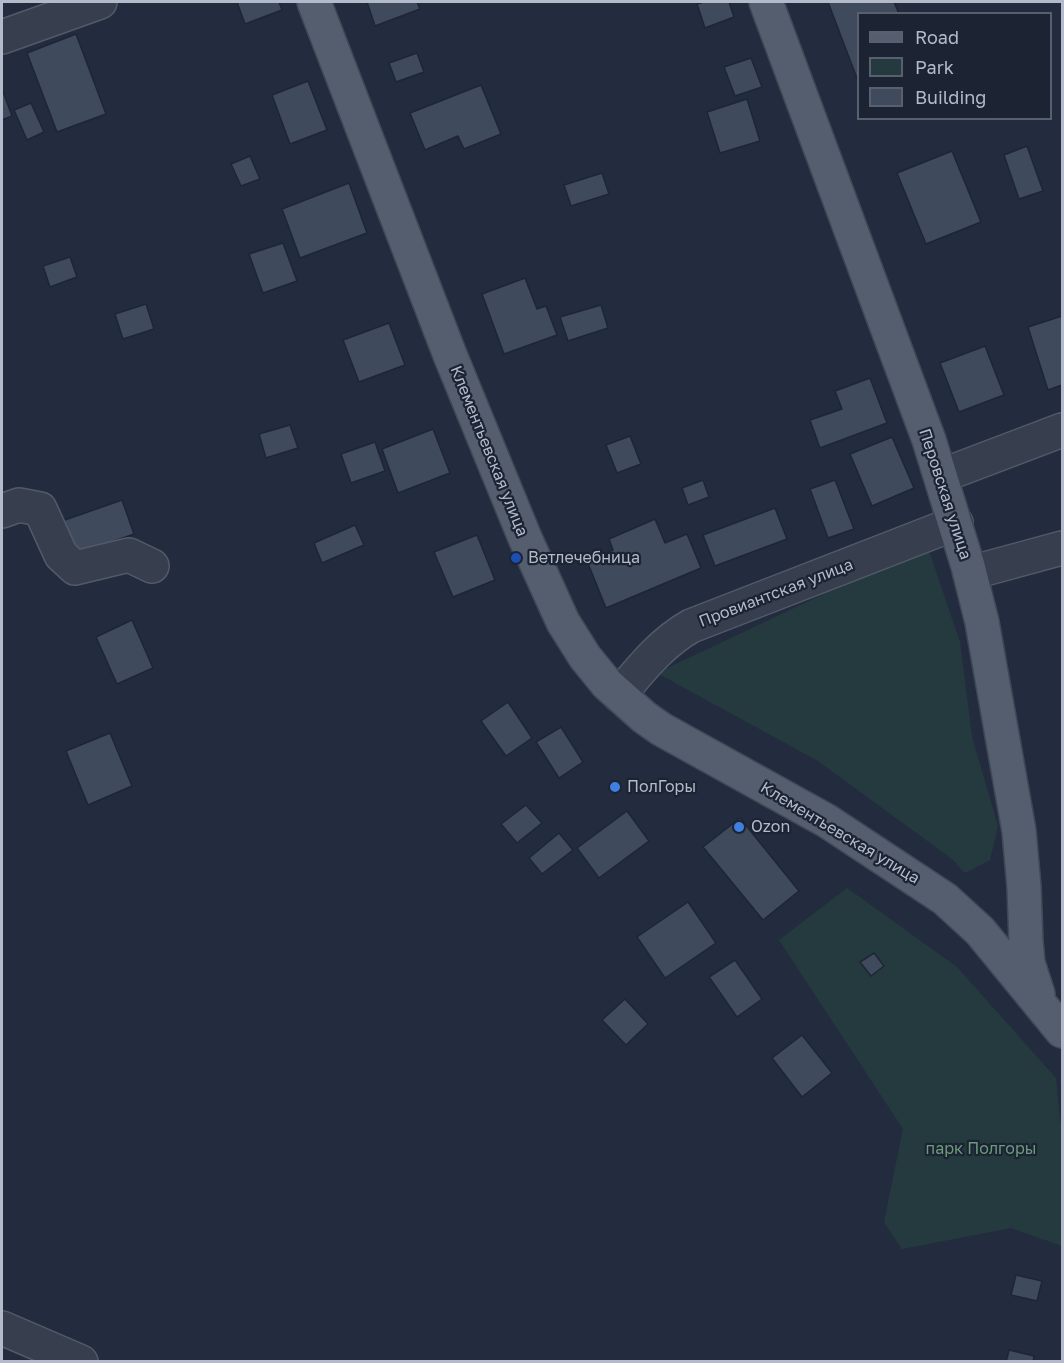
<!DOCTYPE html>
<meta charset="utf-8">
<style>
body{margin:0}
#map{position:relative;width:1064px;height:1363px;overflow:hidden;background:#232c3e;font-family:"Golos Text",sans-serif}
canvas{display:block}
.frame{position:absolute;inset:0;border:3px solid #b3bac9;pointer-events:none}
.legend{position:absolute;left:857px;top:12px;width:195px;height:108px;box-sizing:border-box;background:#1c2433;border:2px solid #58606f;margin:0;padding:8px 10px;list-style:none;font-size:18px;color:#b3bac9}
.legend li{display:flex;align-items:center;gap:12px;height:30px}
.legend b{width:30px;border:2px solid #58606f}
</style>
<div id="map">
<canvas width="1064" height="1363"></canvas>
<div class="frame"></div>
<ul class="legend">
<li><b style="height:8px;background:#555e6e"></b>Road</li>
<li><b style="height:16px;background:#253a3f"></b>Park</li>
<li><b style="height:16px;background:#3f4a5d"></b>Building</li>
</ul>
</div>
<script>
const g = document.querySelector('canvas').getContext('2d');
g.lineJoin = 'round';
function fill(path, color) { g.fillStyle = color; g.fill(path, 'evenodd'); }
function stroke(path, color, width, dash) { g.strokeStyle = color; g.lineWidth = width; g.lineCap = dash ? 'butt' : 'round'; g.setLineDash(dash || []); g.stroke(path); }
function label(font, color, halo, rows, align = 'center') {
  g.font = font + ' "Golos Text",sans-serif'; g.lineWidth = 4.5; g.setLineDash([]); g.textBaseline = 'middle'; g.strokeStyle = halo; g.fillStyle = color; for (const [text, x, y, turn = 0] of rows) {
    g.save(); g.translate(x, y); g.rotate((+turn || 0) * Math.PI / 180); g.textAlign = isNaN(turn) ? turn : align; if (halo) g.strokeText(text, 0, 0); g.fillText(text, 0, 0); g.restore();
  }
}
const green = new Path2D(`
 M927,545l33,97 12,95 26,89 -8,34 -25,13 -13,-14 -134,-98 -161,-88z
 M847,888l110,79 99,111 4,43 2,3v122l-51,-18 -109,21 -18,-27 19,-93 -124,-189z`);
const building = new Path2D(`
 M237,2h42l3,8 -37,14z
 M367,2h50l3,7 -45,17z
 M704,2h25l5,15 -29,11 -8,-24z
 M828,2h66l5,12h-41v67z
 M76,34l30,80 -49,18 -30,-79z
 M417,53l7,19 -28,10 -7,-19z
 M751,58l11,29 -27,9 -11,-29z
 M308,81l19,49 -37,14 -18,-49z
 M481,85l20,49 -37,15 -6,-13 -33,14 -15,-37z
 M2,89l10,27 -10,4z
 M747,99l13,42 -40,12 -13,-41z
 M31,103l13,29 -17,8 -13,-30z
 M1027,146l16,45 -24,8 -15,-44z
 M952,151l29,71 -55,22 -29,-71z
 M250,156l10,23 -19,7 -10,-22z
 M602,173l7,21 -38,12 -7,-21z
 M349,183l18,50 -67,25 -18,-49z
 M283,243l14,38 -34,12 -14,-39z
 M70,257l7,20 -27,10 -7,-21z
 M525,278l12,31 9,-3 11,29 -53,19 -22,-60z
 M146,304l8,25 -31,10 -8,-25z
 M601,305l7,23 -40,13 -8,-24z
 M1062,316v69l-14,5 -20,-63z
 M389,323l16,42 -46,17 -16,-42z
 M985,346l19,49 -45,17 -19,-49z
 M870,378l17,45 -67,25 -10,-28 32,-11 -7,-18z
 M290,425l8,23 -32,10 -7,-24z
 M433,429l17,44 -52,20 -16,-44z
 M630,436l11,28 -24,9 -11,-28z
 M892,437l22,51 -42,18 -22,-52z
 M375,442l10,29 -34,12 -10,-29z
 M703,480l6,17 -21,8 -6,-17z
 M835,480l19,49 -26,9 -18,-49z
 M122,500l12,34 -60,21 -12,-34z
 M775,508l12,31 -72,27 -12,-31z
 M655,519l10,24 22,-9 14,34 -95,40 -19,-47 26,-11 -4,-11z
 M355,525l9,20 -42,18 -8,-20z
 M477,535l18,45 -42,17 -19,-45z
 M132,620l21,48 -36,16 -21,-47z
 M508,702l24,36 -26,18 -25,-35z
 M561,727l22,35 -24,16 -23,-36z
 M110,733l22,53 -44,19 -22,-54z
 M526,805l16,18 -25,20 -16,-19z
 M627,811l22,30 -50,37 -22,-30z
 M740,818l59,73 -36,29 -60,-73z
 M559,833l14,17 -31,24 -13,-16z
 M688,902l28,41 -51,35 -28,-41z
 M874,953l10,13 -13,10 -11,-14z
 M735,960l27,39 -25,18 -28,-40z
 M625,999l23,25 -22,21 -24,-25z
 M802,1035l30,38 -30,24 -30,-39z
 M1016,1275l26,6 -5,20 -26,-6z
 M1009,1350l25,6 -1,6h-27z`);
const minor = new Path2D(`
 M2,37l98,-35
 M941,476l121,-46
 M2,511l17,-6 21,4 21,46 14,13 54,-13 23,11
 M970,573l92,-25
 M619,695c22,-26 42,-52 72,-69l265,-103
 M2,1328l79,34`);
const major = new Path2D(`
 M314,2l136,353 75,183 38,84 22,35 22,27 37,33 17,12 166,92 118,78 35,32 82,100
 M766,2l163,438 39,126 14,56 37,209 5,56 2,54 2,22 10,31`);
const markers = [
 [516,558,6,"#1a4fb4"],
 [615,787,6,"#3f7fe0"],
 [739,827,6,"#3f7fe0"]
];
const streetNames = [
 ["Клементьевская улица",489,451,68],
 ["Перовская улица",945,494,72],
 ["Провиантская улица",776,593,-21],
 ["Клементьевская улица",840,833,31]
];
const poiNames = [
 ["Ветлечебница",528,558],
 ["ПолГоры",627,787],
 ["Ozon",751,827]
];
const parkNames = [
 ["парк Полгоры",981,1149]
];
fill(green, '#253a3f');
fill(building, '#3f4a5d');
stroke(building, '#1e2635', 1.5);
stroke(minor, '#525a69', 36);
stroke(major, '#404857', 36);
stroke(minor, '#373f4e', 33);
stroke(major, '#555e6e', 33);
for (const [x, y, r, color] of markers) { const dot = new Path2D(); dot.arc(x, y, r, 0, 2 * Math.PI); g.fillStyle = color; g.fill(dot); stroke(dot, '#1c2433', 2); }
label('16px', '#b3bac9', '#1c2433', streetNames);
label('16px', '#b3bac9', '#1c2433', poiNames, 'left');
label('16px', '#6a9b7a', '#1c2433', parkNames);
</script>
